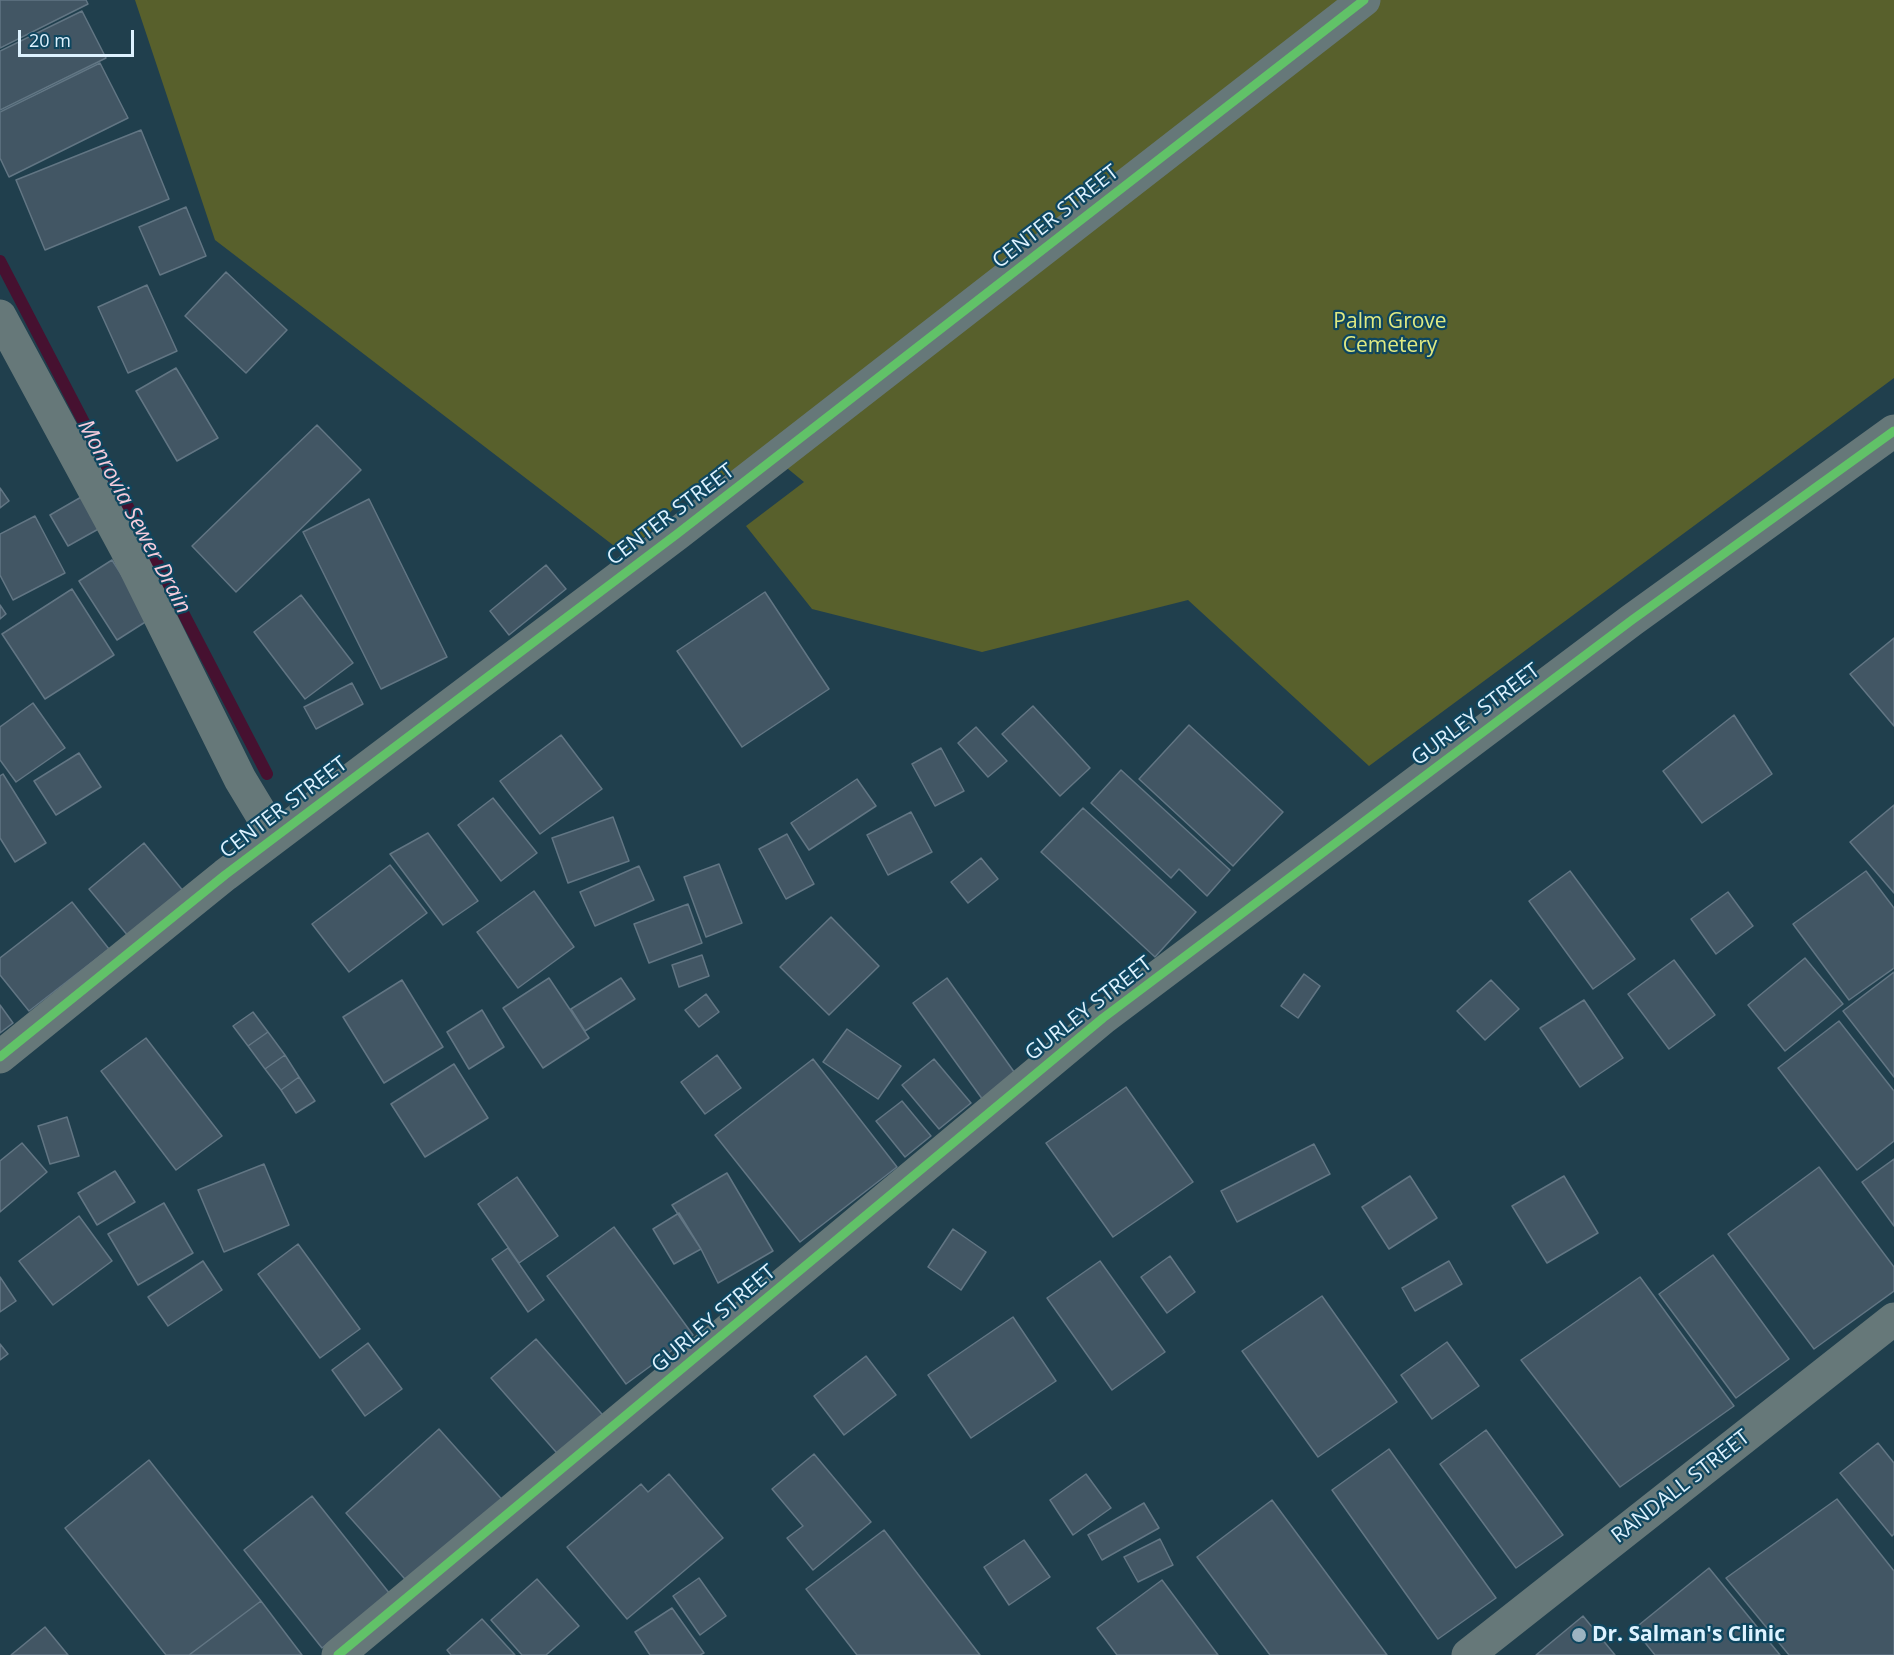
<!DOCTYPE html>
<style>
body{margin:0}
#map{position:relative;width:1894px;height:1655px;overflow:hidden;background:#203f4d;font-family:"Open Sans",sans-serif}
canvas{display:block}
.scale{position:absolute;left:18px;top:30px;width:116px;height:27px;box-sizing:border-box;border:3px solid #ddf2ff;border-top:0;padding-left:8px;font-size:18px;line-height:21px;white-space:nowrap;color:#ddf2ff;-webkit-text-stroke:4px #0e465f;paint-order:stroke}
</style>
<div id="map">
<canvas width="1894" height="1655"></canvas>
<div class="scale">20 m</div>
</div>
<script>
const g = document.querySelector('canvas').getContext('2d');
g.lineJoin = 'round';
function fill(path, color) { g.fillStyle = color; g.fill(path, 'evenodd'); }
function stroke(path, color, width, dash) { g.strokeStyle = color; g.lineWidth = width; g.lineCap = dash ? 'butt' : 'round'; g.setLineDash(dash || []); g.stroke(path); }
function label(font, color, halo, rows, align = 'center') {
  g.font = font + ' "Open Sans",sans-serif'; g.lineWidth = 4.5; g.setLineDash([]); g.textBaseline = 'middle'; g.strokeStyle = halo; g.fillStyle = color; for (const [text, x, y, turn = 0] of rows) {
    g.save(); g.translate(x, y); g.rotate((+turn || 0) * Math.PI / 180); g.textAlign = isNaN(turn) ? turn : align; if (halo) g.strokeText(text, 0, 0); g.fillText(text, 0, 0); g.restore();
  }
}
const green = new Path2D(`
 M135,0h1759v378l-525,388 -181,-166 -206,52 -170,-43 -66,-83 58,-44 -28,-23 -75,23 -75,73 -411,-315z`);
const stream = new Path2D(`
 M0,261l267,513`);
const building = new Path2D(`
 M0,0h86l2,4 -88,44z
 M82,11l24,47 -106,52v-59z
 M100,63l28,55 -119,59 -9,-19v-46z
 M141,130l28,69 -124,51 -29,-70z
 M186,207l20,49 -46,19 -21,-48z
 M226,272l61,58 -41,43 -61,-57z
 M147,285l30,66 -49,22 -30,-66z
 M176,368l42,70 -41,23 -41,-70z
 M317,425l44,45 -125,122 -44,-46z
 M0,488l9,13 -9,7z
 M83,496l19,31 -34,19 -18,-31z
 M369,499l78,158 -66,32 -78,-157z
 M35,516l30,57 -52,27 -13,-25v-41z
 M112,560l38,59 -33,21 -38,-59z
 M546,565l20,24 -57,46 -19,-24z
 M72,589l42,66 -69,44 -43,-65z
 M765,592l64,97 -87,58 -65,-96z
 M301,595l52,68 -48,36 -51,-67z
 M0,605l6,9 -6,5z
 M1894,638v88l-44,-52z
 M352,683l11,21 -47,25 -12,-22z
 M33,703l32,45 -49,34 -16,-22v-33z
 M1033,706l57,62 -30,28 -58,-62z
 M1734,715l38,59 -70,49 -39,-52z
 M1189,725l94,87 -50,54 -94,-87z
 M976,727l31,34 -19,16 -30,-34z
 M561,735l41,54 -62,45 -40,-53z
 M941,748l23,43 -29,15 -23,-42z
 M79,753l22,34 -45,28 -22,-34z
 M1121,770l109,100 -23,26 -28,-27 -8,9 -80,-75z
 M3,774l43,69 -31,19 -15,-24v-62z
 M857,779l19,27 -67,44 -18,-27z
 M493,798l44,55 -36,28 -43,-56z
 M1894,805v88l-44,-51z
 M1083,808l113,104 -41,45 -114,-105z
 M911,812l21,40 -44,23 -21,-40z
 M613,817l16,44 -61,22 -16,-45z
 M428,833l50,68 -35,24 -53,-71z
 M787,834l27,50 -28,15 -27,-50z
 M144,843l40,49 -55,45 -40,-48z
 M981,858l17,21 -30,24 -17,-21z
 M719,864l23,59 -36,14 -22,-60z
 M390,865l37,48 -78,59 -37,-48z
 M639,866l15,34 -59,26 -15,-34z
 M1570,871l65,88 -42,30 -64,-88z
 M1866,871l28,37v60l-45,32 -56,-76z
 M534,891l40,56 -56,41 -41,-56z
 M1728,892l25,34 -37,28 -25,-35z
 M72,902l37,47 -80,62 -29,-36v-17z
 M688,904l14,39 -53,20 -15,-39z
 M831,917l48,49 -50,49 -49,-48z
 M702,955l7,21 -30,11 -7,-22z
 M1805,958l38,46 -58,47 -37,-46z
 M1674,960l41,55 -46,34 -41,-55z
 M1894,972v105l-51,-66z
 M1304,974l16,12 -22,32 -17,-12z
 M549,978l40,60 -46,30 -40,-60z
 M621,978l14,21 -50,32 -14,-22z
 M947,978l70,98 -34,24 -70,-97z
 M402,980l41,67 -59,36 -41,-66z
 M1491,980l28,29 -34,31 -28,-29z
 M706,994l13,18 -20,15 -14,-17z
 M1584,1000l39,58 -43,29 -40,-59z
 M0,1005l13,18 -13,10z
 M482,1010l22,37 -35,22 -22,-37z
 M253,1012l15,20 -20,14 -15,-20z
 M1839,1021l55,70v50l-37,29 -79,-102z
 M847,1029l54,37 -23,33 -55,-37z
 M268,1032l17,23 -20,14 -17,-23z
 M146,1038l76,98 -46,34 -75,-99z
 M285,1055l14,22 -18,13 -16,-21z
 M717,1055l24,33 -36,26 -24,-32z
 M813,1059l84,108 -97,75 -85,-107z
 M934,1059l37,44 -32,26 -37,-44z
 M454,1064l34,54 -63,39 -34,-53z
 M299,1077l16,24 -19,12 -15,-23z
 M1126,1087l67,95 -80,55 -67,-94z
 M902,1101l29,35 -26,21 -29,-36z
 M67,1117l12,39 -29,8 -12,-38z
 M22,1143l25,29 -47,40v-51z
 M1314,1144l16,30 -93,48 -16,-31z
 M1894,1159v67l-32,-44z
 M264,1164l25,61 -65,27 -26,-62z
 M1819,1167l75,100v24l-80,58 -86,-115z
 M115,1171l20,31 -38,23 -19,-32z
 M727,1173l46,78 -55,32 -17,-34 -29,-44z
 M1410,1176l27,42 -48,31 -27,-42z
 M1564,1176l34,57 -51,30 -35,-57z
 M517,1177l41,59 -39,27 -41,-59z
 M164,1203l29,50 -55,32 -30,-51z
 M679,1213l22,36 -27,15 -21,-35z
 M79,1216l33,45 -59,44 -34,-44z
 M614,1227l79,108 -67,49 -79,-108z
 M953,1229l33,23 -25,38 -33,-23z
 M298,1244l62,85 -40,29 -62,-84z
 M508,1248l36,52 -16,12 -36,-53z
 M1713,1255l76,104 -53,39 -77,-104z
 M1170,1256l25,36 -28,21 -26,-36z
 M203,1261l19,29 -54,36 -20,-29z
 M1100,1261l65,91 -53,38 -65,-92z
 M1449,1261l13,23 -47,27 -13,-23z
 M0,1277l16,24 -16,11z
 M1640,1277l94,129 -114,81 -99,-127z
 M1322,1296l75,106 -79,55 -76,-106z
 M1013,1317l43,64 -85,57 -43,-63z
 M536,1339l72,82 -45,39 -72,-82z
 M1447,1342l32,44 -47,33 -31,-44z
 M368,1343l34,46 -37,27 -33,-46z
 M0,1344l8,10 -8,6z
 M866,1356l30,39 -52,40 -30,-39z
 M439,1429l67,75 -94,83 -66,-74z
 M1486,1430l77,105 -47,33 -76,-104z
 M1878,1443l16,20v71l-2,2 -52,-63z
 M1389,1449l107,149 -58,41 -106,-149z
 M814,1454l57,68 -58,48 -26,-32 16,-12 -31,-37z
 M149,1460l112,141 -72,54h-23l-101,-127z
 M669,1474l54,64 -96,81 -60,-72 74,-63 7,8z
 M1086,1474l25,34 -38,27 -23,-35z
 M312,1496l78,98 -68,54 -78,-98z
 M1837,1499l57,72v84h-105l-63,-77z
 M1272,1500l115,155h-117l-73,-98z
 M1144,1503l15,25 -57,32 -14,-25z
 M884,1530l96,125h-123l-51,-66z
 M1160,1539l13,26 -35,17 -14,-25z
 M1024,1540l26,37 -41,28 -25,-38z
 M1709,1568l71,87h-125l-21,-26z
 M699,1578l27,38 -26,19 -27,-39z
 M537,1579l42,47 -33,29h-24l-31,-35z
 M1162,1580l56,75h-101l-20,-27z
 M261,1601l41,54h-113z
 M672,1608l32,45 -4,2h-50l-15,-23z
 M1583,1616l32,39h-79z
 M482,1619l33,36h-64l-4,-5z
 M45,1627l23,28h-57z`);
const minor = new Path2D(`
 M0,316l126,233 114,230 35,58
 M0,1057l225,-182 452,-341 687,-534
 M338,1655l765,-637 529,-398 262,-189
 M1468,1655l426,-336`);
const cycleway = new Path2D(`
 M0,1057l225,-182 452,-341 687,-534
 M338,1655l765,-637 529,-398 262,-189`);
const markers = [
 [1579,1635,8,"#9bb3c1"]
];
const streetNames = [
 ["CENTER STREET",1056,217,-38],
 ["CENTER STREET",671,515,-37],
 ["GURLEY STREET",1476,715,-37],
 ["CENTER STREET",284,808,-37],
 ["GURLEY STREET",1089,1009,-38],
 ["GURLEY STREET",714,1319,-40],
 ["RANDALL STREET",1681,1487,-38]
];
const parkNames = [
 ["Palm Grove",1390,322],
 ["Cemetery",1390,346]
];
const poiNames = [
 ["Dr. Salman's Clinic",1592,1635]
];
const waterNames = [
 ["Monrovia Sewer Drain",134,517,62]
];
fill(green, '#58602c');
stroke(stream, '#461130', 12);
fill(building, '#425664');
stroke(building, '#627684', 1.5);
stroke(minor, '#667879', 33);
stroke(cycleway, '#61c268', 9);
for (const [x, y, r, color] of markers) { const dot = new Path2D(); dot.arc(x, y, r, 0, 2 * Math.PI); g.fillStyle = color; g.fill(dot); stroke(dot, '#0e465f', 2); }
label('21px', '#ddf2ff', '#0e465f', streetNames);
label('21px', '#e0e982', '#0e465f', parkNames);
label('bold 21px', '#ddf2ff', '#0e465f', poiNames, 'left');
label('italic 22px', '#f6ccdc', '#0e465f', waterNames);
</script>
